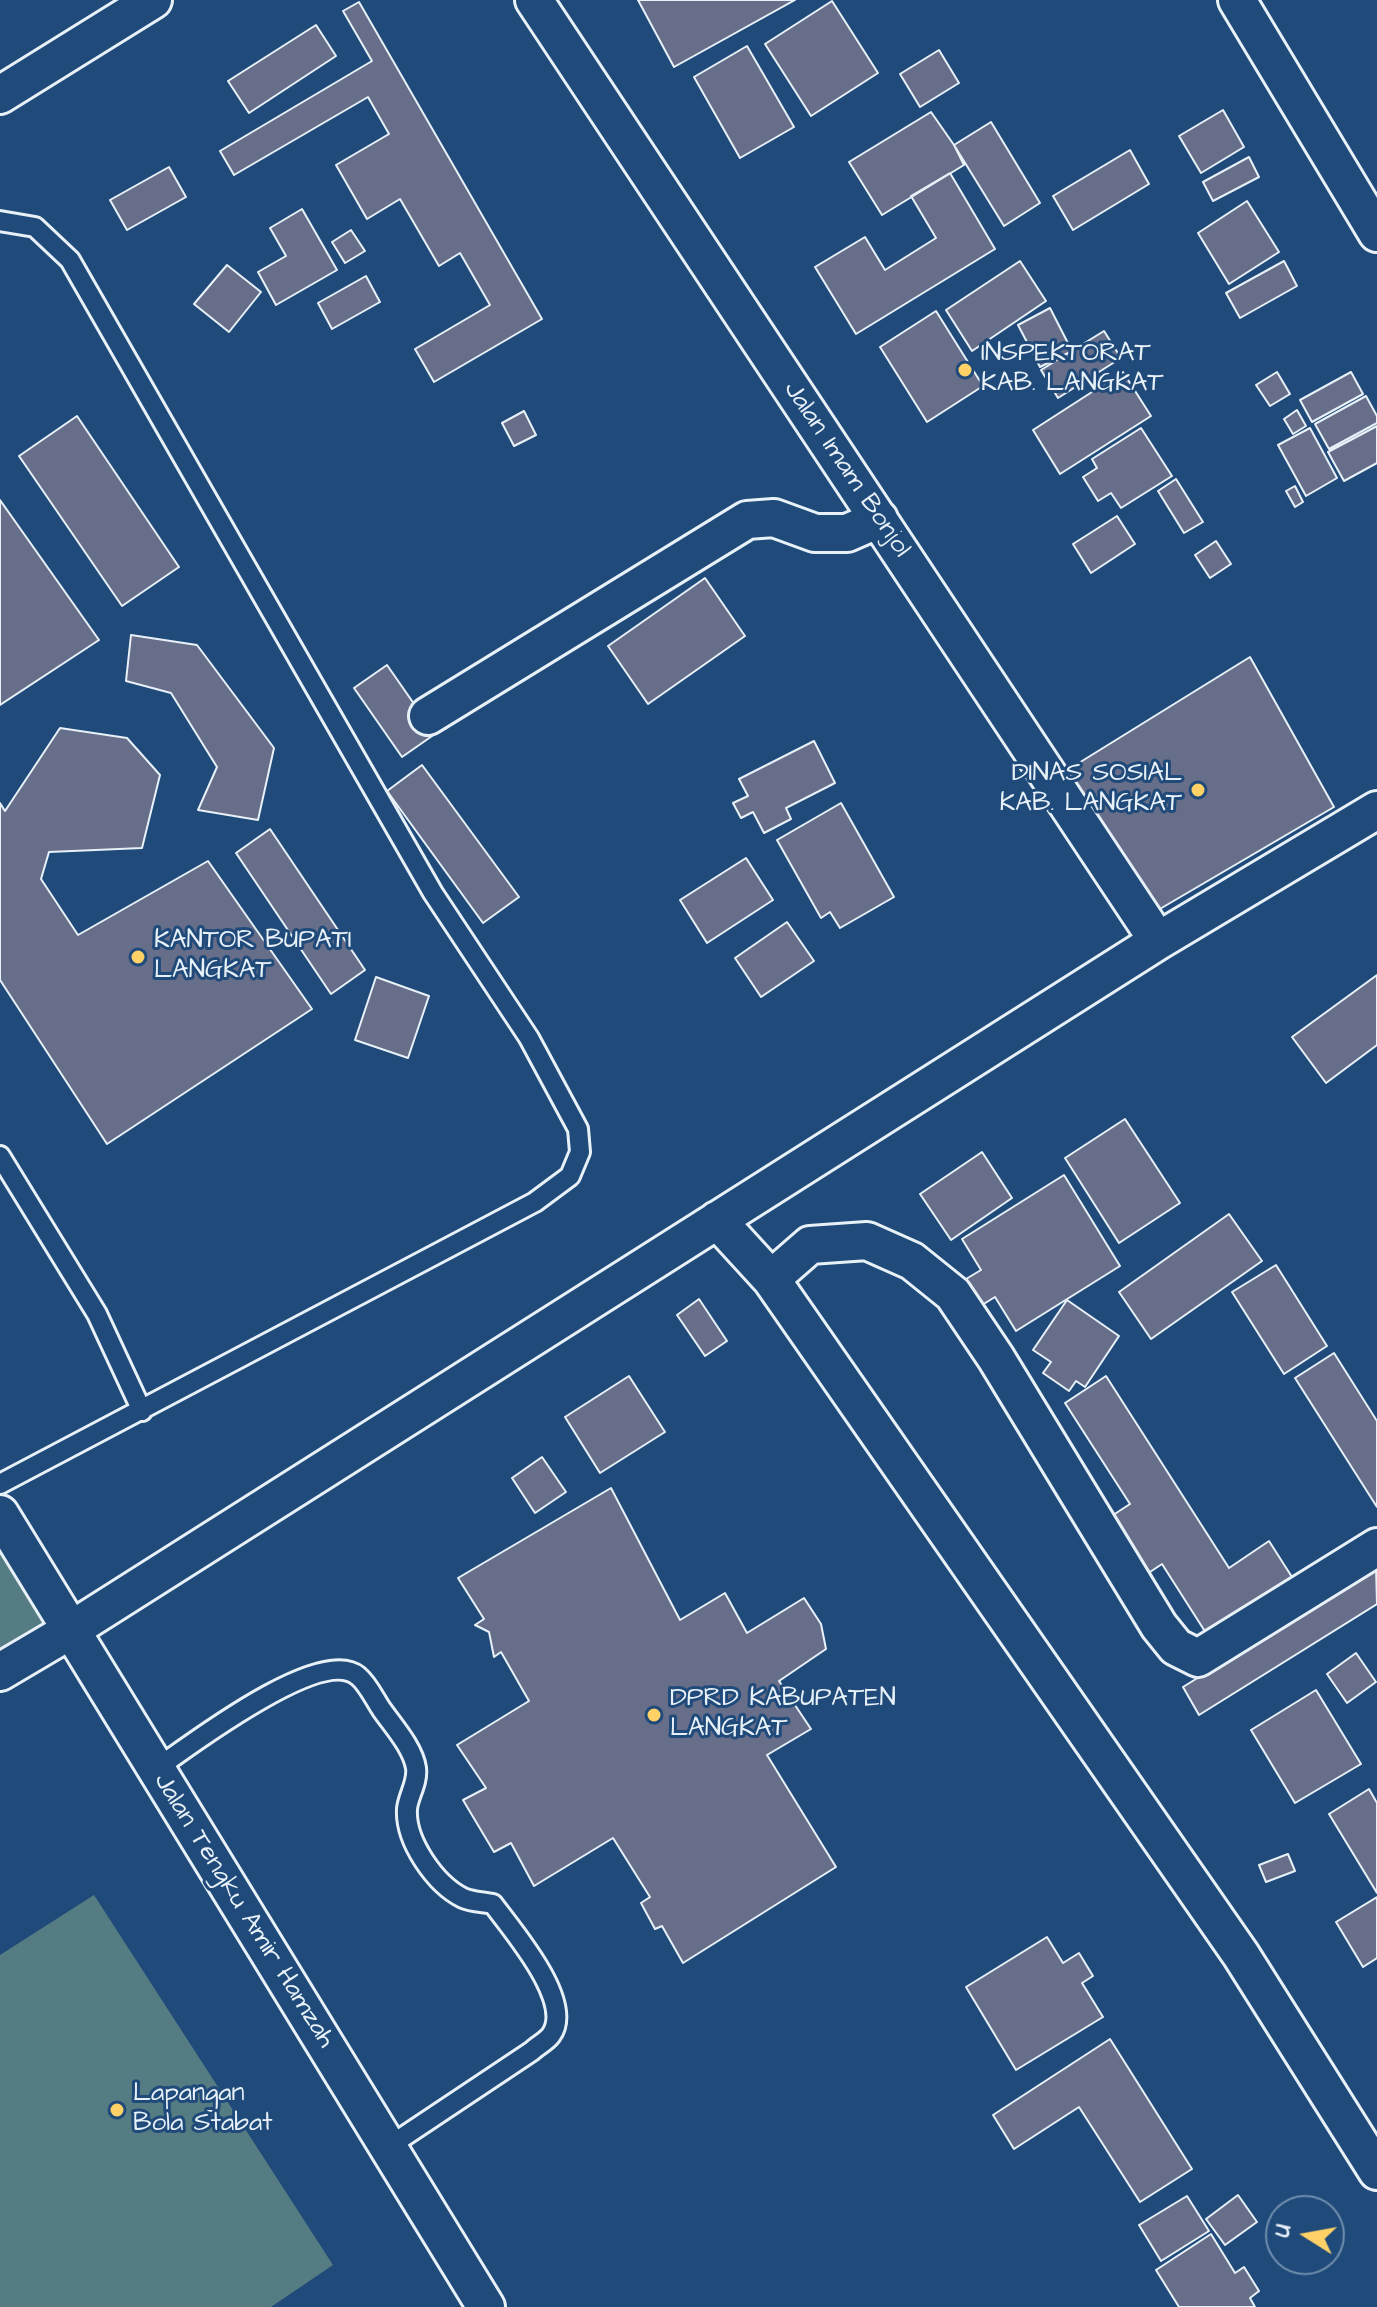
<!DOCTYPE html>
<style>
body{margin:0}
#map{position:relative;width:1377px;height:2307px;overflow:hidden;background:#1f4a7a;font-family:"Architects Daughter",sans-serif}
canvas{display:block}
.north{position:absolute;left:1265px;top:2195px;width:80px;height:80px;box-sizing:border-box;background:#1f4a7a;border:2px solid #6f8dac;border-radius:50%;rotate:281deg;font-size:22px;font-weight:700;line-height:32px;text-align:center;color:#e8f1f8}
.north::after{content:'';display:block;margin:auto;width:28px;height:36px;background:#ffd166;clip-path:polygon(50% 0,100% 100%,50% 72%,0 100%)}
</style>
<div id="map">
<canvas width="1377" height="2307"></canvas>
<div class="north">U</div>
</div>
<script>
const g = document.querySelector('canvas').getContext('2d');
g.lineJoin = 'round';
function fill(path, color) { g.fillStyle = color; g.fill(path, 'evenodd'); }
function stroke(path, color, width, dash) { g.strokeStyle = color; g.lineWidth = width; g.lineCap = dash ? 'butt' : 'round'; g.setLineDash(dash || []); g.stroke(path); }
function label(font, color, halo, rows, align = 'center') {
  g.font = font + ' "Architects Daughter",sans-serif'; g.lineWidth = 6; g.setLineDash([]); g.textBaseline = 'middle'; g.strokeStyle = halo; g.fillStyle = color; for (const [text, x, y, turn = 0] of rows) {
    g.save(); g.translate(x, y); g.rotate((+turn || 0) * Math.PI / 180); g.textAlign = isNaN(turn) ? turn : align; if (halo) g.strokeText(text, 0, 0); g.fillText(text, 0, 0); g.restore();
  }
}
const green = new Path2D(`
 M0,1530l59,97 -59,35z
 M94,1895l239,370 -62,42h-271v-352z`);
const building = new Path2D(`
 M638,0h157l-121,67z
 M832,1l46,72 -67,43 -46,-72z
 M359,2l183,317 -108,63 -19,-33 75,-44 -30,-52 -21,13 -39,-67 -33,20 -31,-54 53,-31 -21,-37 -134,78 -14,-24 152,-90 -29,-50z
 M316,25l20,31 -87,57 -21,-32z
 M747,46l47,81 -54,31 -46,-81z
 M939,50l20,33 -39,24 -20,-33z
 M1223,110l21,37 -43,26 -22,-37z
 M931,112l23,33 10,20 -82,50 -33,-53z
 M991,122l49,81 -36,23 -50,-81z
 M1130,150l19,34 -76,46 -20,-34z
 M1249,157l10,20 -46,24 -10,-19z
 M169,167l17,30 -59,33 -17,-30z
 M950,173l45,76 -139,85 -41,-67 50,-30 20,33 51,-32 -25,-42z
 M1247,201l32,51 -50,32 -31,-51z
 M302,209l35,61 -61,35 -18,-33 28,-16 -16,-28z
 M351,230l14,21 -20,12 -13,-21z
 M1020,261l26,40 -74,50 -26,-41z
 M1284,261l13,25 -57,32 -14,-25z
 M227,265l34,27 -32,40 -35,-28z
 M366,276l14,26 -48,27 -14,-26z
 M1050,308l22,43 -32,16 -22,-42z
 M936,311l47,75 -56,36 -47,-75z
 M1104,331l17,27 -63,40 -17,-28z
 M1123,372l28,44 -91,58 -27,-44z
 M1277,372l13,22 -20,12 -14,-21z
 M1351,372l12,22 -51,28 -12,-22z
 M1366,396l11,20v7l-48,26 -14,-25z
 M1297,410l9,16 -13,8 -9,-15z
 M524,411l12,24 -22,11 -12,-23z
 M77,416l102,151 -57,39 -103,-150z
 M1377,426v37l-33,18 -16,-29z
 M1141,428l31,48 -51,32 -10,-15 -13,8 -15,-24 14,-9 -5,-9z
 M1310,428l27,50 -31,18 -28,-51z
 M1176,479l27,43 -19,11 -26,-42z
 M1295,486l8,16 -8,5 -9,-16z
 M0,500l99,140 -99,65z
 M1117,516l18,28 -44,29 -18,-29z
 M1216,541l15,23 -21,14 -15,-23z
 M705,578l40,58 -97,68 -40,-58z
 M131,635l66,10 77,103 -16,72 -60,-10 19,-43 -46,-74 -45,-12z
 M1250,657l84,150 -181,106 -92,-139z
 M387,665l48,69 -33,23 -48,-69z
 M60,728l67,10 33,37 -18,73 -93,4 -8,27 37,56 130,-74 104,148 -205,135 -107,-164v-177l5,8z
 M814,741l21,42 -49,25 5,11 -27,14 -11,-21 -12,6 -8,-15 15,-7 -9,-17z
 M422,765l97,132 -36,26 -96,-132z
 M841,803l53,94 -54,31 -10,-16 -9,6 -44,-78z
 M270,829l95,141 -34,24 -95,-141z
 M746,858l27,42 -66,43 -27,-43z
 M787,922l27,39 -53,36 -26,-39z
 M1377,975v70l-51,38 -34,-46z
 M376,977l53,19 -21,62 -53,-18z
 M1125,1119l55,84 -61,40 -54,-85z
 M982,1152l30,46 -61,42 -31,-46z
 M1064,1175l56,91 -104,65 -21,-34 -13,8 -16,-26 15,-9 -19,-31z
 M1229,1214l33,47 -111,78 -32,-47z
 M1276,1265l51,81 -43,28 -52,-82z
 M699,1299l28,42 -22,15 -28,-41z
 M1067,1300l52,36 -34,51 -9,-6 -7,10 -26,-18 8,-11 -18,-12z
 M1334,1353l43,68v86l-82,-129z
 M629,1376l36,56 -65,41 -35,-56z
 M1106,1376l123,192 40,-27 30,47 -86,56 -51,-80 -18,12 -37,-57 23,-15 -65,-101z
 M542,1457l24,35 -31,21 -23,-35z
 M611,1488l69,132 45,-27 22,40 57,-35 17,26 5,25 -47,32 32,48 -44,26 69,112 -153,96 -21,-37 -7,3 -14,-26 9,-6 -37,-59 -79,48 -23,-43 -17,9 -31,-52 23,-12 -29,-43 72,-44 -28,-49 -7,5 -5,-25 -14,-7 9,-6 -26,-41z
 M1376,1567l1,37 -178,111 -16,-28z
 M1356,1653l20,29 -29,21 -20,-29z
 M1316,1690l45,74 -66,39 -44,-73z
 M1369,1789l8,14v90l-48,-79z
 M1288,1854l7,17 -29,11 -7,-17z
 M1377,1897v61l-14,9 -27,-45z
 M1047,1937l16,26 16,-10 14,23 -11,7 21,34 -87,53 -50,-83z
 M1110,2039l82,130 -52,33 -61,-95 -65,42 -21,-34z
 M1238,2195l19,27 -32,23 -19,-26z
 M1187,2196l22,35 -48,30 -22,-36z
 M1211,2234l24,39 9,-6 15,24 -9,7 5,9h-76l-23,-37z`);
const service = new Path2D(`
 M0,221l35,6 35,33 363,633 96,145 49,91 2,23 -10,24 -35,26 -535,282
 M0,1156l97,158 45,97
 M156,1769c33,-23 165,-124 202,-93 10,8 17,24 24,34 12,17 31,38 34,58 2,15 -8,28 -9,41 -2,32 28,75 56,89 9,4 20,4 30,6 19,26 82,98 58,131 -4,6 -14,11 -19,16l-144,96`);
const minor = new Path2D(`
 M534,0l624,941
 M1237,0l140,233
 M0,95l153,-95
 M428,716l319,-196 27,-2 41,15h32l32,-14
 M717,1220l54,59 470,676 136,216
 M771,1279l39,-34 57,-4 45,20 41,33 43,64 163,268 17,21 22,11 179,-111
 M0,1514l486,793
 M0,1672l71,-42 1087,-689 219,-131`);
const markers = [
 [965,370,8,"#ffd166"],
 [1198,790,8,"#ffd166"],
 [138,957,8,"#ffd166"],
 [654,1715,8,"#ffd166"],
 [117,2110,8,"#ffd166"]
];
const poiNames = [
 ["INSPEKTORAT",981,355],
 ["KAB. LANGKAT",981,385],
 ["DINAS SOSIAL",1182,775,"right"],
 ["KAB. LANGKAT",1182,805,"right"],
 ["KANTOR BUPATI",154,942],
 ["LANGKAT",154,972],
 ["DPRD KABUPATEN",670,1700],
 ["LANGKAT",670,1730],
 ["Lapangan",133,2095],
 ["Bola Stabat",133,2125]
];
const streetNames = [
 ["Jalan Imam Bonjol",846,470,56],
 ["Jalan Tengku Amir Hamzah",243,1911,58]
];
fill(green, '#557c82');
fill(building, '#666e8a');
stroke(building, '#e8f1f8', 2);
stroke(service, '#e8f1f8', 24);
stroke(minor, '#e8f1f8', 42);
stroke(service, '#1f4a7a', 18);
stroke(minor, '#1f4a7a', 36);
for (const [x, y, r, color] of markers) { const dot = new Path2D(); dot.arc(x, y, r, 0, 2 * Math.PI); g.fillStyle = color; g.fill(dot); stroke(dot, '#1f4a7a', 3); }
label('26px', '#e8f1f8', '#1f4a7a', poiNames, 'left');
label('26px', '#e8f1f8', '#1f4a7a', streetNames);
</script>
